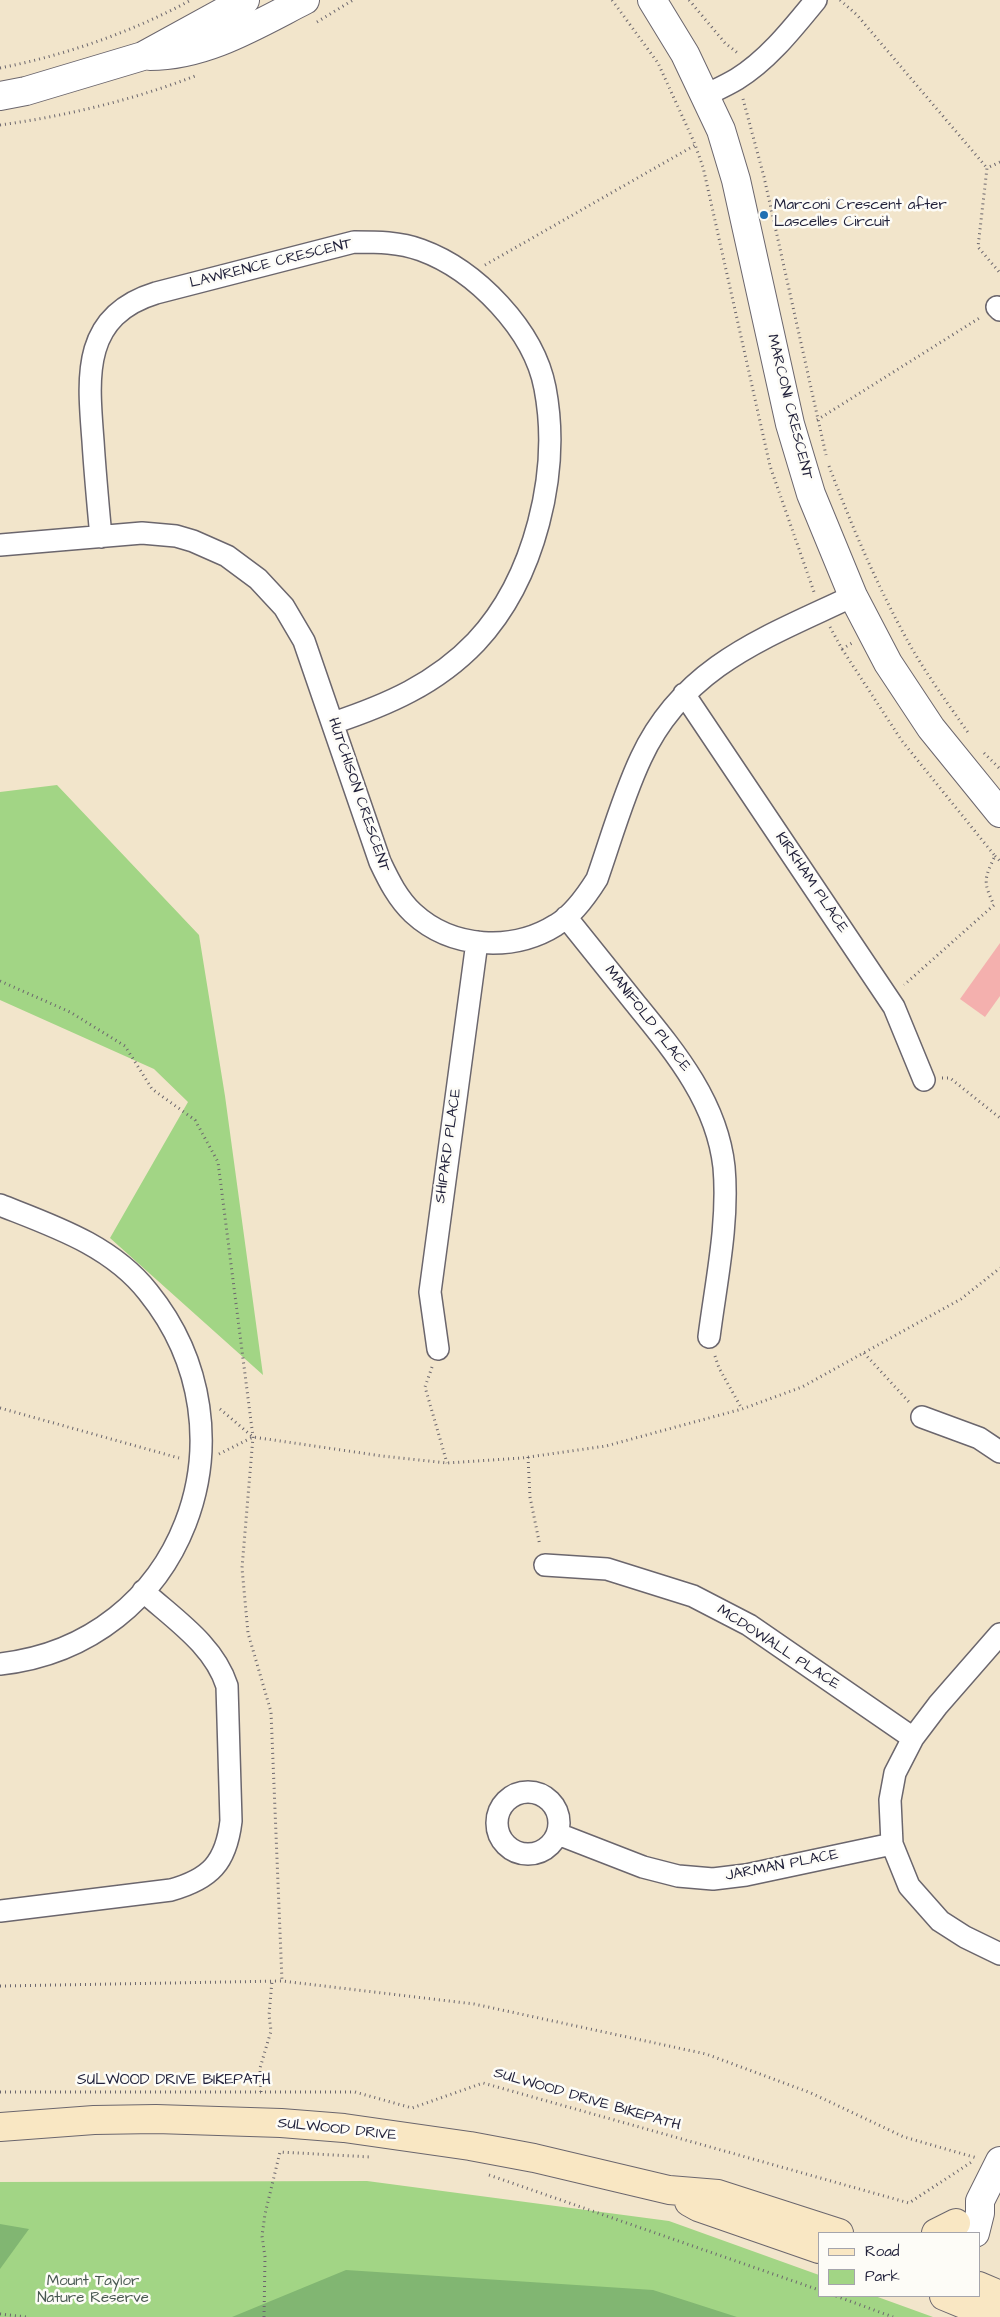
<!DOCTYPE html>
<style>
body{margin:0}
#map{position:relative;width:1000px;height:2317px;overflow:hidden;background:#f2e5cb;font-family:"Architects Daughter",sans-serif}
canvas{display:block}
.legend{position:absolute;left:818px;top:2232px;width:162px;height:65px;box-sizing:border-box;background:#fdfcf7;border:1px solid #a5a5ac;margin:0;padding:6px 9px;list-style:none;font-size:15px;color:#22223b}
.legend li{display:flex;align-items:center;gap:10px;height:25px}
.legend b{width:25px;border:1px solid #a5a5ac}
</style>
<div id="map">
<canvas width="1000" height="2317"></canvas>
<ul class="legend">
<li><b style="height:6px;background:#f9e7c3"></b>Road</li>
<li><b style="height:14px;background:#a2d585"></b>Park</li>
</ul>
</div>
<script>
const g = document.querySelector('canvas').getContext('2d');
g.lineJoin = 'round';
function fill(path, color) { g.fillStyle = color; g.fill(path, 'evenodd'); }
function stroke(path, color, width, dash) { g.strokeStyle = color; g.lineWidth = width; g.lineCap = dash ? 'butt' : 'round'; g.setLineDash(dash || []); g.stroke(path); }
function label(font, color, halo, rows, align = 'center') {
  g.font = font + ' "Architects Daughter",sans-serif'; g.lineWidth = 5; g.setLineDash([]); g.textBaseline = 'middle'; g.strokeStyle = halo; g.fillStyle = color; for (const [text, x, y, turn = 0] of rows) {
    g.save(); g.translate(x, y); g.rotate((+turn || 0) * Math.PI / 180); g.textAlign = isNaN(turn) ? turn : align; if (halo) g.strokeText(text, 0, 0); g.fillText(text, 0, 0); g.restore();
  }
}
const green = new Path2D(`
 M57,785l142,150 26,161 38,279 -153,-137 78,-136 -34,-33 -154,-69v-208z
 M367,2181l302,40 150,54v21h56l58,21h-933v-135z`);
const forest = new Path2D(`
 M0,2224l29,5 -29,40z
 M346,2270l307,20 84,27h-505z`);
const building = new Path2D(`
 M1000,943v53l-15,21 -25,-18z`);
const path = new Path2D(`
 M612,0l46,63 36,79 9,25 67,299 44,126
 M689,0l36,43 14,11
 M840,0l17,15 130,153
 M317,22l36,-22
 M0,68c66,-13 132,-36 191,-68
 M743,99l21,78 62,278
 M0,125c66,-9 133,-25 195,-49
 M1000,162l-13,6 -9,79 22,26
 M485,265l212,-121
 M817,420l164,-103
 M829,466c22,58 46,115 76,170 18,34 42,66 64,98
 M830,627l12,22 10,-6
 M842,649l60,92 93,115c-11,23 -12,26 -1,49l-90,80
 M984,753l16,16
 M995,856l5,5
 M0,981l70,31 55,34 27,43 43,31 23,42 35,275 -11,131 6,65 23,79 11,269
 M942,1078h8l50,40
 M864,1353l45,49
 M715,1356l4,12 23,41
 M432,1367l-7,20 22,76
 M0,1408l179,50
 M220,1409l33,28
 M219,1454l34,-17 129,19 65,7 75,-5 84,-12 136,-37 60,-22 159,-88 39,-31
 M528,1457l2,40 10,49
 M0,1986l282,-5 192,23 232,50 105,39 93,44 73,21
 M0,2092h355l57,16 71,-25 426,120 64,-42
 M261,2092l-1,-24 11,-37 -2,-16 3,-34
 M489,2175l330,115
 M836,2296l57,21
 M0,2314l27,3
 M264,2317l1,-60 -3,-21 3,-22 15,-62 90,5`);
const minor = new Path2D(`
 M706,95c10,-5 21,-10 31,-16 31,-19 56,-51 79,-79
 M997,307l3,3
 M101,537c-3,-32 -6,-64 -8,-96 -5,-64 -12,-125 63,-148l198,-51c24,0 45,0 67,8 55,20 113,80 124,138 16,84 -10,191 -69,254 -40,42 -89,63 -143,81
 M0,545l142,-12 34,3 17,5 34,15 31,23 26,28 20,34 76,221c9,19 18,37 33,51 39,36 100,39 143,12 17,-10 31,-30 41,-46 14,-40 26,-83 44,-121 43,-93 126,-121 212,-162
 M684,694l210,313 30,73
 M566,917c23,29 46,57 69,86 40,49 82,99 89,164 5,56 -8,115 -15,170
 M0,1205c53,21 111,40 148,87 114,141 35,352 -148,372
 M438,1349l-8,-57 47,-350
 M922,1417l57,21 21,14
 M545,1565l62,4 86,27 56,29 164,113
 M1000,1634l-62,71 -25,33 -18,35 -5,27 2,44 17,42 31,35 25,16 35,17
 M497 1823a31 31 0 1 1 62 0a31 31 0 1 1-62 0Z
 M558,1834l85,33 35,9 35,3 33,-4 146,-31
 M0,1911l171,-21c39,-11 55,-27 60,-69l-4,-135c-13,-41 -53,-67 -84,-95`);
const tertiary = new Path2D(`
 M652,0l33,54 36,76 15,50 54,244 21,70 42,102 35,67 43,65 69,85
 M150,56c56,0 106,-31 155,-56
 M0,96l26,-5 117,-35 102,-56
 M975,2233l5,-20v-12l20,-40`);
const secondary = new Path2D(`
 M0,2127l94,-7 62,-1 125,4 63,5 126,18 64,12 135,32 49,4 121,39
 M689,2202l9,5 121,42
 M936,2233l20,-10
 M979,2286l21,9
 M944,2296l51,21`);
const markers = [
 [764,215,5,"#1f6fb2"]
];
const poiNames = [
 ["Marconi Crescent after",774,206],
 ["Lascelles Circuit",774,223]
];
const streetNames = [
 ["LAWRENCE CRESCENT",271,264,-14],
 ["MARCONI CRESCENT",789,407,76],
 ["HUTCHISON CRESCENT",358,795,71],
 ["KIRKHAM PLACE",811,883,56],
 ["MANIFOLD PLACE",647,1019,52],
 ["SHIPARD PLACE",449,1146,-82],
 ["MCDOWALL PLACE",778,1648,33],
 ["JARMAN PLACE",782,1866,-11],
 ["SULWOOD DRIVE BIKEPATH",174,2081],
 ["SULWOOD DRIVE BIKEPATH",587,2100,16],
 ["SULWOOD DRIVE",337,2130,6]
];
const parkNames = [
 ["Mount Taylor",93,2282],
 ["Nature Reserve",93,2299]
];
fill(green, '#a2d585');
fill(forest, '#81b672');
fill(building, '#f4b0ae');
stroke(minor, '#6b666d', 24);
stroke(tertiary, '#6b666d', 30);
stroke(secondary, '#6b666d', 30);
stroke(path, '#6b666d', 3, [1, 4]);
stroke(minor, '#fff', 21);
stroke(tertiary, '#fff', 28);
stroke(secondary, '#f9e7c3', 28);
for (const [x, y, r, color] of markers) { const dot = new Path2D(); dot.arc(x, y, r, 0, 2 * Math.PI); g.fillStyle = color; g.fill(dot); stroke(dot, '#fdfcf7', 2); }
label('15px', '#22223b', '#fdfcf7', poiNames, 'left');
label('15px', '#22223b', '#fdfcf7', streetNames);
label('15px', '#485851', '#fdfcf7', parkNames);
</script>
